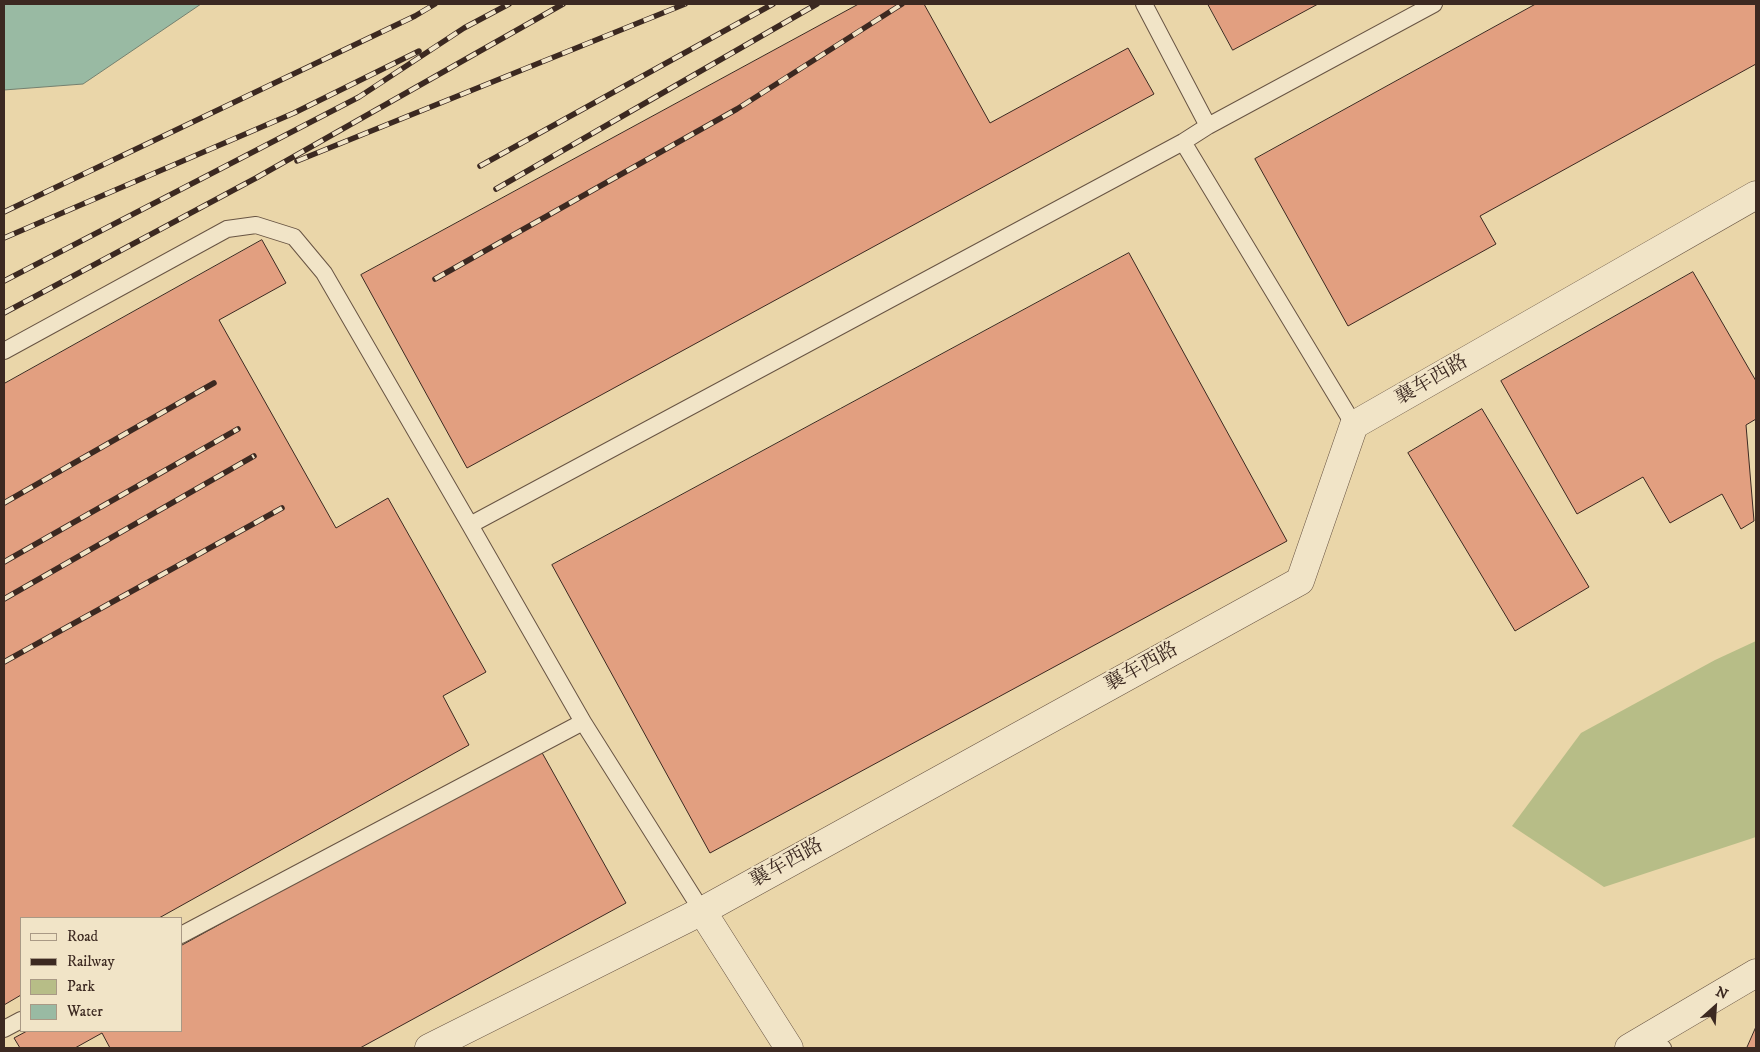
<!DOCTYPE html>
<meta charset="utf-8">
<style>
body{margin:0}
#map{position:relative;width:1760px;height:1052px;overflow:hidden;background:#ead6a9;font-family:"IM FELL DW Pica",serif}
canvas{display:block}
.frame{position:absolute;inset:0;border:5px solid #3c2921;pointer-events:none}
.legend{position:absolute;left:20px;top:917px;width:162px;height:115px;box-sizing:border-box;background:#f1e4c7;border:1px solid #a99985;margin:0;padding:6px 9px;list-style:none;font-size:15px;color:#3c2921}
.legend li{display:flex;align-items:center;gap:10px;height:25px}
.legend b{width:25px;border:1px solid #a99985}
.north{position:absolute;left:1690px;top:982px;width:50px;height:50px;-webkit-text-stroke:4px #f1e4c7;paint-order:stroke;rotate:26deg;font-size:14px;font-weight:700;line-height:20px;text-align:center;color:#3c2921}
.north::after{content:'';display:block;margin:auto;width:18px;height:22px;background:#3c2921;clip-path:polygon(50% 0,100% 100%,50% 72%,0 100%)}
</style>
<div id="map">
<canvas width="1760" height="1052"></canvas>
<div class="frame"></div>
<ul class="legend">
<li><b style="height:6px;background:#f1e4c7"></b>Road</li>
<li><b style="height:6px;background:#3c2921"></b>Railway</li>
<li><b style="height:14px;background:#b7bd87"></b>Park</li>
<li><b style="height:14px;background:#99baa3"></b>Water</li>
</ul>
<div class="north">N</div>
</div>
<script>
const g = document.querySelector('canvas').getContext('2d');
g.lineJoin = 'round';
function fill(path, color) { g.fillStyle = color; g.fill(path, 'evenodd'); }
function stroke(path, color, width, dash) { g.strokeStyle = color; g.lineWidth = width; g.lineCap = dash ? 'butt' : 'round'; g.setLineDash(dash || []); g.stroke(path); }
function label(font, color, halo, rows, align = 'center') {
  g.font = font + ' "IM FELL DW Pica","Noto Serif SC",serif'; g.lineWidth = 4; g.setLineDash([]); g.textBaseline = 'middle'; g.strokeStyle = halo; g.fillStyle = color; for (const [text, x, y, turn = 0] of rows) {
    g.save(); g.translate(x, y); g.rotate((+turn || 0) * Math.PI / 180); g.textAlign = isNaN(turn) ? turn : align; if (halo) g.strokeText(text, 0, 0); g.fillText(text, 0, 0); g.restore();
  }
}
const green = new Path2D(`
 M1756,641v196l-152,50 -92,-61 69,-93 134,-73z`);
const water = new Path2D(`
 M4,4h197l-118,80 -79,6z`);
const building = new Path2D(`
 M859,4h65l66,119 138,-75 26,46 -687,374 -106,-193z
 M1208,4h110l-85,46z
 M1536,4h220v60l-276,152 16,28 -148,82 -93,-167z
 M262,240l24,43 -67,37 117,208 52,-30 98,174 -43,24 26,49 -310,173h-138v77l-17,10v-621z
 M1129,253l158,288 -577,312 -158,-288z
 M1693,272l63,109v38l-10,6 8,96 -13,8 -19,-35 -52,29 -27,-46 -66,37 -76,-133z
 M1482,409l107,178 -74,44 -107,-178z
 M540,749l86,154 -266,145h-250l-8,-15 -27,15h-55l-6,-10 13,-7h154v-85z
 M1756,1027v21h-9z`);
const service = new Path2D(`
 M1144,4l64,122
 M1183,142l171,283
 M4,351l223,-122 29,-4 38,12 30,36 146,252
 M583,722l119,189
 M181,935l402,-213 -113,-197 713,-383 25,-16 226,-122
 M4,1029l17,-9
 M1643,1040l20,8`);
const minor = new Path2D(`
 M702,911l87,137
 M429,1048l273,-137 598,-330 54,-156 402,-230
 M1629,1048l127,-75`);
const rail = new Path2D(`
 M297,161l388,-157
 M480,166l293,-162
 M496,189l321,-185
 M4,212l411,-196 20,-12
 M4,238l290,-125 125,-62
 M435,279l302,-170 165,-105
 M4,281l355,-184 105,-69 45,-24
 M4,313l252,-135 307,-174
 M4,503l210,-120
 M4,562l234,-133
 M4,599l250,-143
 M4,662l278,-154`);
const streetNames = [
 ["襄车西路",1432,381,-30],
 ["襄车西路",1142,668,-29],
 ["襄车西路",787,864,-29]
];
fill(green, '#b7bd87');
fill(water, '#99baa3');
stroke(water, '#74806f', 1);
fill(building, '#e29f80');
stroke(building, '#3c2921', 1);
stroke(service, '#685443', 18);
stroke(minor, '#685443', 29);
stroke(service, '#f1e4c7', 16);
stroke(minor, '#f1e4c7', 28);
stroke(rail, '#3c2921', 5.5);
stroke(rail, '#f1e4c7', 4, [11]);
label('20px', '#3c2921', '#f1e4c7', streetNames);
</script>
